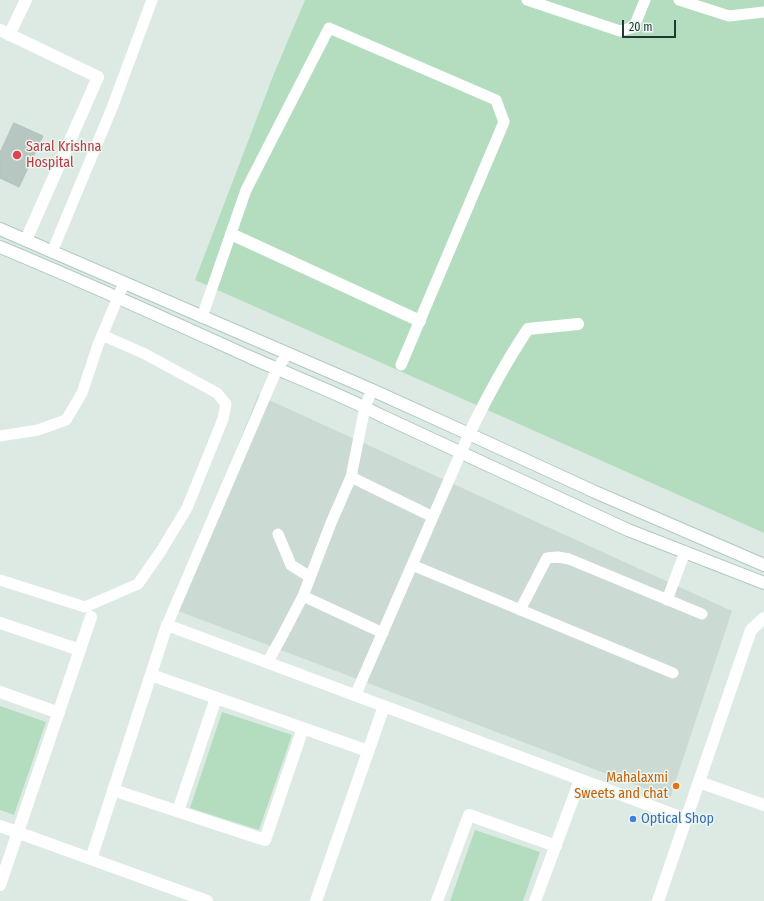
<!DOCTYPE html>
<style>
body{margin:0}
#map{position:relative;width:764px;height:901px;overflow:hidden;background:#ddeae4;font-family:"Fira Sans Condensed",sans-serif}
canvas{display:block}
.scale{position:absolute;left:622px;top:20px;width:54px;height:18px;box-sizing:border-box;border:2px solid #1e3a32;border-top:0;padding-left:5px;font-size:12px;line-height:14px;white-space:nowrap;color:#1e3a32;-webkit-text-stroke:3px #edf7f2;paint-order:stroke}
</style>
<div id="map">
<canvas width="764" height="901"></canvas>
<div class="scale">20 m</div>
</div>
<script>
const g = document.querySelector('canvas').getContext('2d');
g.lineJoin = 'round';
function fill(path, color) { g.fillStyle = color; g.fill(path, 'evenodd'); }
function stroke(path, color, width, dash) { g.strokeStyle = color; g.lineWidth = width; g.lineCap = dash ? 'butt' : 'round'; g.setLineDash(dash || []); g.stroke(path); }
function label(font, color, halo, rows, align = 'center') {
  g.font = font + ' "Fira Sans Condensed",sans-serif'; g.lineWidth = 3; g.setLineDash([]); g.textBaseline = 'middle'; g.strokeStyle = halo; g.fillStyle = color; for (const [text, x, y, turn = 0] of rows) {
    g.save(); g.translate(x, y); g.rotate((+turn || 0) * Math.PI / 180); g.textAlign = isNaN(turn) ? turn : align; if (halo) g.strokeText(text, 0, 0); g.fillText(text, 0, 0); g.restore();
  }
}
const built = new Path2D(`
 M258,395l474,216 -62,187 -497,-189z`);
const green = new Path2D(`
 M305,0h459v533l-569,-253 78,-204z
 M0,706l46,16 -32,93 -14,-5z
 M222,712l70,23 -33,95 -69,-22z
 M475,830l65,22 -17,49h-73z`);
const building = new Path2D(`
 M14,123l29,13 -24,51 -19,-9v-25z`);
const lane = new Path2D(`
 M527,0l93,31 14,-4 11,-27
 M679,0l50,16 35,-4
 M52,252l60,-144 40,-108
 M202,317l44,-127 83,-162 167,72 8,22 -103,243
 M372,390l-7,17 -14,70 -20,46 -28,73 80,37
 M0,436l38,-6 28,-10 16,-27 16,-48 26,-62
 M351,477l82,40
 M278,534l13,31 19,12
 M412,565l261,108
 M0,580l85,27 53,-23 23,-33 26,-43 36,-89 3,-15 -9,-11 -72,-39 -43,-19
 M667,600l18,-48
 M520,610l27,-52 11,-1 11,2 133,55
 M167,625l110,-256 10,-15
 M267,663l14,-25 22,-42
 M355,696l114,-262`);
const street = new Path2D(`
 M0,30l98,47 -72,163
 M9,35l17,-35
 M231,234l189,87
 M469,434c18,-37 36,-71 59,-105l50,-5
 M0,623l80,27
 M151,675l217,76
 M0,692l59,21
 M699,782l65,23
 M113,790l152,50 38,-112
 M178,811l38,-113
 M0,826l207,75
 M91,859l76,-234 519,194
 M0,885l91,-268
 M316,901l68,-195
 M437,901l32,-86 87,31
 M535,901l45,-121
 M658,901l93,-271 13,-12`);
const secondary = new Path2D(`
 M0,229l372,161 97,44 126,58 169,73
 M0,247c85,35 168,73 252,111 43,19 88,36 130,58l246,114 136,53`);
const markers = [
 [17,155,5,"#e0444e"],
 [676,786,4,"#e8710a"],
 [633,819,4,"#3f7fe0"]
];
const healthNames = [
 ["Saral Krishna",26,147],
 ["Hospital",26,163]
];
const foodNames = [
 ["Mahalaxmi",668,778],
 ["Sweets and chat",668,794]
];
const shopNames = [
 ["Optical Shop",641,819]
];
fill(built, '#cbdad3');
fill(green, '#b4ddbf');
fill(building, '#b5c7c0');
stroke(building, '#afc3bb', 1);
stroke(secondary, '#b0cac0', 14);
stroke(lane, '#fff', 11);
stroke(street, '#fff', 12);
stroke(secondary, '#fff', 12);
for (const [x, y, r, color] of markers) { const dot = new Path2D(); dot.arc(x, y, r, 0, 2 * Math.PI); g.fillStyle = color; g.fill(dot); stroke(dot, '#edf7f2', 1.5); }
label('14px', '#be3a42', '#edf7f2', healthNames, 'left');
label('14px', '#c56008', '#edf7f2', foodNames, 'right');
label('14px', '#366cbe', '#edf7f2', shopNames, 'left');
</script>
